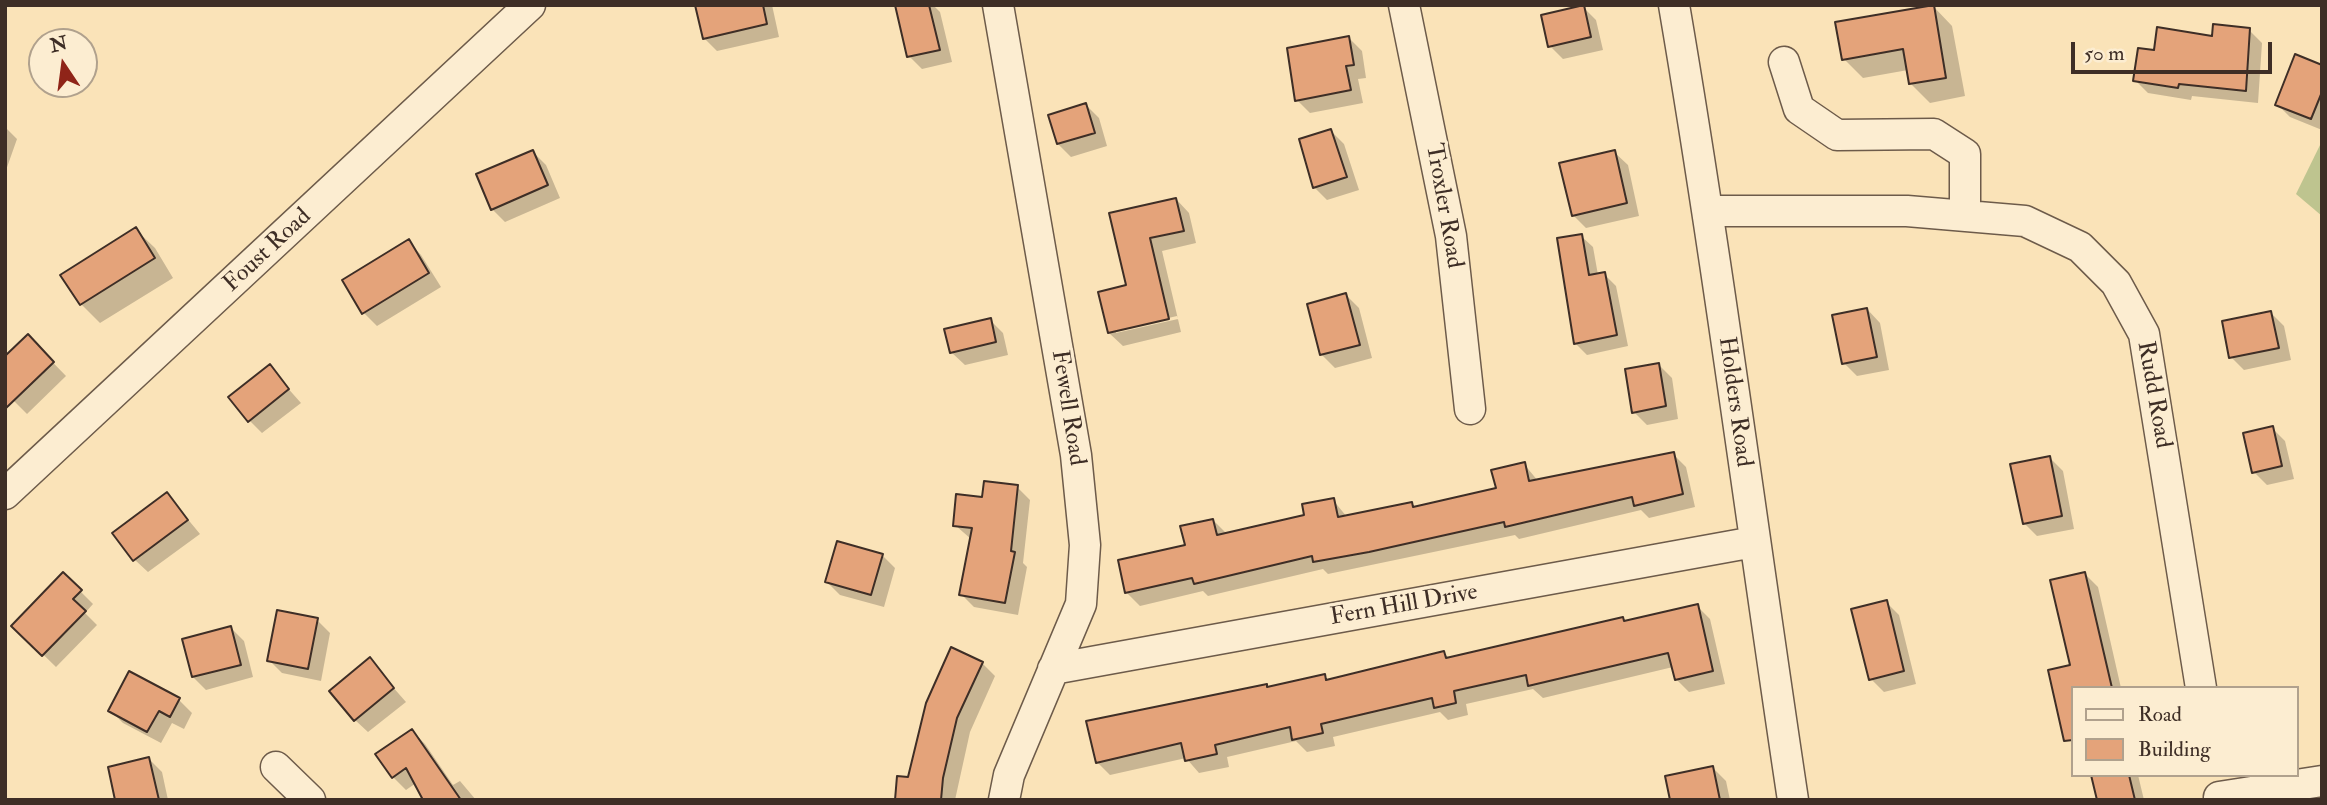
<!DOCTYPE html>
<style>
body{margin:0}
#map{position:relative;width:2327px;height:805px;overflow:hidden;background:#fae3b8;font-family:"IM FELL Double Pica",serif}
canvas{display:block}
.frame{position:absolute;inset:0;border:7px solid #3e2e26;pointer-events:none}
.legend{position:absolute;left:2071px;top:686px;width:228px;height:91px;box-sizing:border-box;background:#fcedd1;border:2px solid #b0a18d;margin:0;padding:9px 12px;list-style:none;font-size:21px;color:#3e2e26}
.legend li{display:flex;align-items:center;gap:14px;height:35px}
.legend b{width:35px;border:2px solid #b0a18d}
.north{position:absolute;left:28px;top:28px;width:70px;height:70px;box-sizing:border-box;background:#fcedd1;border:2px solid #b0a18d;border-radius:50%;rotate:347deg;font-size:19px;font-weight:700;line-height:28px;text-align:center;color:#3e2e26}
.north::after{content:'';display:block;margin:auto;width:24px;height:32px;background:#8f2418;clip-path:polygon(50% 0,100% 100%,50% 72%,0 100%)}
.scale{position:absolute;left:2071px;top:42px;width:201px;height:32px;box-sizing:border-box;border:4px solid #3e2e26;border-top:0;padding-left:9px;font-size:21px;line-height:24px;white-space:nowrap;color:#3e2e26;-webkit-text-stroke:5px #fcedd1;paint-order:stroke}
</style>
<div id="map">
<canvas width="2327" height="805"></canvas>
<div class="frame"></div>
<ul class="legend">
<li><b style="height:9px;background:#fcedd1"></b>Road</li>
<li><b style="height:19px;background:#e4a37a"></b>Building</li>
</ul>
<div class="north">N</div>
<div class="scale">50 m</div>
</div>
<script>
const g = document.querySelector('canvas').getContext('2d');
g.lineJoin = 'round';
function fill(path, color) { g.fillStyle = color; g.fill(path, 'evenodd'); }
function stroke(path, color, width, dash) { g.strokeStyle = color; g.lineWidth = width; g.lineCap = dash ? 'butt' : 'round'; g.setLineDash(dash || []); g.stroke(path); }
function label(font, color, halo, rows, align = 'center') {
  g.font = font + ' "IM FELL Double Pica",serif'; g.lineWidth = 6; g.setLineDash([]); g.textBaseline = 'middle'; g.strokeStyle = halo; g.fillStyle = color; for (const [text, x, y, turn = 0] of rows) {
    g.save(); g.translate(x, y); g.rotate((+turn || 0) * Math.PI / 180); g.textAlign = isNaN(turn) ? turn : align; if (halo) g.strokeText(text, 0, 0); g.fillText(text, 0, 0); g.restore();
  }
}
const green = new Path2D(`
 M2322,141v75l-26,-22z`);
const shadow = new Path2D(`
 M697,5h75l7,32 -62,14 -13,-13z
 M899,5h34l7,7 12,50 -30,7 -13,-13z
 M1933,6l19,20 13,70 -35,7 -20,-20 -2,-13 -45,8 -19,-19z
 M1583,7l13,13 7,30 -40,9 -13,-13z
 M2249,30l13,13 -4,60 -66,-7 -1,4 -43,-7 -13,-13 21,-28z
 M1349,38l13,13 4,27 -8,1 5,24 -53,10 -13,-13z
 M2322,67v63l-32,-13 -13,-13z
 M1086,105l13,13 8,28 -36,11 -13,-13z
 M5,127l12,12 -12,34z
 M1331,131l13,13 15,46 -32,10 -13,-13z
 M533,152l13,13 14,33 -55,24 -13,-13z
 M1614,152l14,13 11,51 -53,12 -13,-13z
 M1176,199l13,14 7,30 -34,8 19,81 -58,14 -14,-13 19,-46 -17,-73zM1177,316l1,3 -62,14v-3z
 M135,229l20,19 18,30 -73,45 -19,-19z
 M1581,236l12,11 5,28 6,-1 12,12 12,60 -41,9 -12,-12z
 M409,242l12,13 20,32 -64,39 -13,-13z
 M1346,295l13,13 13,50 -37,10 -13,-13z
 M1867,309l13,14 9,47 -32,6 -13,-13z
 M2271,313l13,13 7,34 -47,10 -13,-13z
 M990,320l13,13 5,22 -43,10 -14,-13z
 M28,337l38,39 -39,38 -22,-22z
 M1659,365l13,13 6,41 -31,6 -13,-13z
 M269,367l32,36 -39,30 -13,-13z
 M2272,428l13,13 9,38 -27,6 -13,-13z
 M1673,454l13,13 9,40 -46,11 -8,-8 -122,29 -4,-4 -187,39 -5,-5 -115,27 -5,-5 -63,15 -13,-13 60,-47 26,-26 14,14 79,-18 27,-16 14,17 64,-13 5,4 82,-18 26,-26 14,17z
 M2050,458l13,13 11,58 -37,7 -13,-13z
 M1017,487l13,13 -7,63 4,4 -9,48 -44,-8 -13,-13 10,-55 -16,-14 29,-26z
 M167,494l33,40 -52,38 -13,-12z
 M882,555l13,13 -11,39 -44,-12 -13,-13z
 M63,574l30,30 -8,9 12,12 -41,42 -42,-41z
 M2085,574l13,13 23,101h-48l-1,34v-56z
 M1886,602l13,13 17,69 -32,8 -13,-13z
 M1697,606l13,13 15,65 -36,8 -13,-13 -3,-12 -130,31 -10,-9 -67,15 2,11 -20,5 -8,-8 -107,25 2,9 -28,6 -11,-11 -69,16 2,10 -30,6 -13,-15 -76,17 -13,-13 172,-73 55,-13 5,5 115,-28 6,6 173,-40 3,4z
 M317,620l13,13 -9,48 -39,-8 -13,-13z
 M231,628l13,13 9,36 -47,13 -13,-13z
 M369,660l37,42 -38,30 -13,-12z
 M982,663l13,13 -25,56 -15,68h-58z
 M129,673l50,27 13,13 -8,16 -12,-6 -11,20 -38,-20 -13,-13z
 M412,731l13,13 28,41 7,-4 16,19h-51l-9,-17 -10,7 -13,-13z
 M149,759l13,13 6,28h-51z
 M1713,768l13,13 4,19h-59z
 M2093,775h45l6,25h-45z`);
const building = new Path2D(`
 M695,5h68l4,19 -64,15z
 M895,5h34l11,45 -33,7z
 M1584,5l7,32 -43,10 -7,-32z
 M1934,5l12,73 -37,6 -6,-35 -61,11 -7,-38z
 M2213,24l37,4 -4,63 -67,-7 -1,4 -45,-7 5,-33 16,2 3,-23 55,9z
 M1349,36l5,29 -8,1 5,24 -56,11 -8,-53z
 M2295,54l27,11v27l-11,27 -36,-14z
 M1086,103l9,30 -38,11 -9,-29z
 M1331,129l16,48 -34,11 -14,-49z
 M533,150l15,35 -57,25 -15,-36z
 M1615,150l12,53 -55,13 -13,-53z
 M1176,198l8,33 -34,7 19,81 -61,14 -10,-41 28,-7 -17,-72z
 M136,227l19,31 -75,47 -20,-30z
 M1582,234l7,41 16,-3 12,63 -43,9 -17,-106z
 M409,239l20,34 -67,41 -20,-34z
 M1346,293l14,52 -40,10 -13,-51z
 M1867,308l10,49 -35,7 -10,-49z
 M2271,311l8,37 -50,10 -7,-37z
 M991,318l5,24 -46,11 -6,-24z
 M28,334l26,28 -49,47v-53z
 M1659,363l7,43 -34,7 -7,-44z
 M270,364l19,25 -41,33 -20,-25z
 M2273,426l9,40 -30,7 -9,-40z
 M1674,452l9,42 -49,12 -2,-9 -127,30 -1,-5 -135,30 -56,10 -1,-6 -118,28 -2,-6 -67,15 -7,-33 67,-15 -5,-19 33,-7 4,16 87,-20 -2,-11 32,-6 4,19 74,-15 1,5 83,-19 -5,-18 34,-8 4,19z
 M2050,456l12,60 -39,8 -13,-60z
 M984,481l34,4 -7,66 4,1 -10,51 -46,-8 13,-67 -19,-2 3,-32 26,3z
 M167,492l21,28 -55,41 -21,-28z
 M837,541l46,13 -12,41 -46,-13z
 M63,572l19,18 -9,9 13,12 -44,45 -31,-30z
 M2085,572l27,116h-39v52l-9,1 -16,-71 22,-5 -20,-85z
 M1887,600l17,71 -35,9 -18,-71z
 M1698,604l15,67 -38,9 -7,-27 -140,33 -2,-11 -72,16 2,12 -22,5 -2,-10 -111,26 2,9 -31,7 -2,-13 -75,18 2,9 -32,7 -4,-18 -85,20 -10,-42 181,-37v3l58,-13 1,6 118,-29 2,7 177,-41 1,4z
 M277,610l41,8 -10,51 -41,-8z
 M231,626l10,39 -49,12 -10,-38z
 M951,647l32,15 -26,56 -14,60 -2,22h-46l2,-24 11,1 18,-74z
 M370,657l24,31 -40,33 -25,-30z
 M129,671l51,27 -10,19 -11,-6 -12,21 -39,-21z
 M412,729l49,71h-38l-17,-32 -14,10 -17,-24z
 M149,757l10,43h-44l-7,-33z
 M1713,766l7,34h-50l-5,-24z
 M2091,775h38l6,25h-38z`);
const minor = new Path2D(`
 M998,5l78,450 9,90 -4,59 -72,171 -5,25
 M1404,5l47,231 19,173
 M1674,5c45,264 79,530 119,795
 M1784,62l15,47 38,26 97,-1 31,20v62
 M1709,211h198l118,10 55,26 36,36 28,51 57,354
 M5,494l525,-489
 M1053,669l701,-127
 M276,767l34,33
 M2219,797l103,-16`);
const streetNames = [
 ["Troxler Road",1443,206,80],
 ["Foust Road",268,251,-43],
 ["Rudd Road",2153,395,80],
 ["Holders Road",1734,402,82],
 ["Fewell Road",1067,408,81],
 ["Fern Hill Drive",1404,606,-10]
];
fill(green, '#bec48f');
fill(shadow, '#0003');
fill(building, '#e4a37a');
stroke(building, '#3e2e26', 2);
stroke(minor, '#6d5b4a', 33);
stroke(minor, '#fcedd1', 30);
label('24px', '#3e2e26', '#fcedd1', streetNames);
</script>
